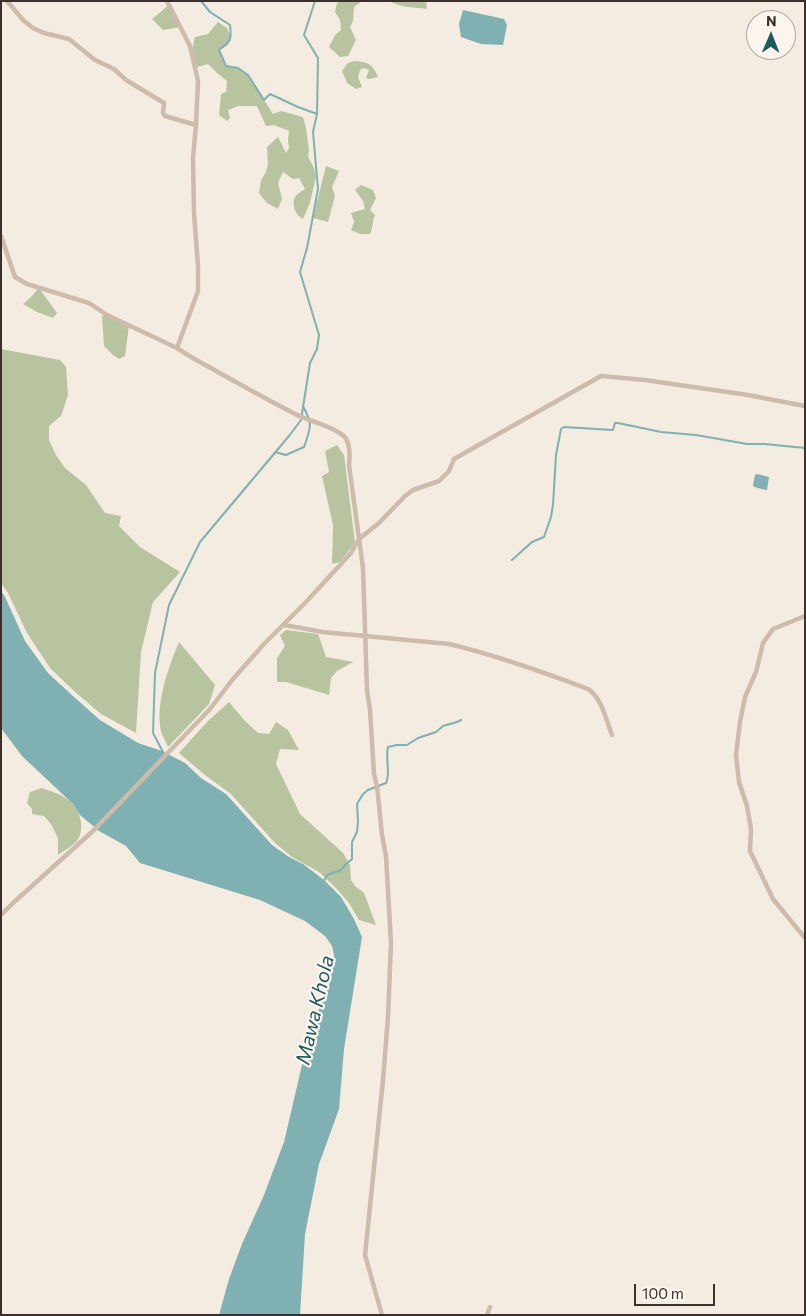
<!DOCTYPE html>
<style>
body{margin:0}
#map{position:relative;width:806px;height:1316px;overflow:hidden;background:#f4ebe1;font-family:Commissioner,sans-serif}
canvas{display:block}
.frame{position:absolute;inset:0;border:2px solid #3b302b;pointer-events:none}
.north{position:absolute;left:746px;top:10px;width:50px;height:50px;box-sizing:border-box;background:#fbf5ee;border:1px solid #aea6a0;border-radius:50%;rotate:1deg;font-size:14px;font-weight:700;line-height:20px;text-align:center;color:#3b302b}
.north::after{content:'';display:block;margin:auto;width:18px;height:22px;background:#1f5a5e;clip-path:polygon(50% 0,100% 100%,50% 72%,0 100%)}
.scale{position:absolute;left:634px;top:1284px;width:81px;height:22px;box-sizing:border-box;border:2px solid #3b302b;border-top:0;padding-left:6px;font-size:15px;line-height:18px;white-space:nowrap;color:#3b302b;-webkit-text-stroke:4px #fbf5ee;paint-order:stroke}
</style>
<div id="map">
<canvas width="806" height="1316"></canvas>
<div class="frame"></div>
<div class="north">N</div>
<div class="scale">100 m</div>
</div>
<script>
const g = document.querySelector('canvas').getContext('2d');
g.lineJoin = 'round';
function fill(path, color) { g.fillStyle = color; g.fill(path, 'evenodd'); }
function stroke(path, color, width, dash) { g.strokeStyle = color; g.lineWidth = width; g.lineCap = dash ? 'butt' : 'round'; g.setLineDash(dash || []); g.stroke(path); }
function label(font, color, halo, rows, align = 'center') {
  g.font = font + ' Commissioner,sans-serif'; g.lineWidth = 4.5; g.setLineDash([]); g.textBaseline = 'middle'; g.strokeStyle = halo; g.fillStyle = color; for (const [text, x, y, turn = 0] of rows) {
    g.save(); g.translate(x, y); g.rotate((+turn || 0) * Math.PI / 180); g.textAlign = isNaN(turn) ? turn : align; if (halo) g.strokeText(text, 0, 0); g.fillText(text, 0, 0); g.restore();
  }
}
const green = new Path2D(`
 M341,1h21l-8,6 -1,14 -3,6 6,13 -8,16 -8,1 -11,-10 6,-12 6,-5 -1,-10 -5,-8 2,-9z
 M389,1h37l1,8c-13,-2 -26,-1 -38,-8z
 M169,5l12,22 -18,3 -11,-11z
 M218,22l9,6 4,8 -3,9 -9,5 7,16 12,2 10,7 25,39 8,-3 22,6 3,11 3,22 -1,7 6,11 2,8 -6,27 -7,16c-7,-4 -12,-13 -8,-22 2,-3 7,-6 10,-8l-6,-11 -6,1 -10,-7 -5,11 4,16 -4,10 -11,-6 -8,-10 2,-13 5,-8 2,-8 -1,-17 11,-10 8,16 3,-5 -1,-8 1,-9 -15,-6 -8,1 -9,-20h-19l-10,4 2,8 -3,3 -8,-6 2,-21 5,-2 1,-11 -10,-8 -9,-9 -11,3 -5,-17 3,-13 13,-3z
 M354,61c14,1 19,3 24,16l-9,2 -3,-1 3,-8 -5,-2 -4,2 -2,7 4,10 -6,2 -9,-6 -5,-12 6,-8z
 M326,166l13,5 -7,16 3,9 -7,26 -15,-4z
 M361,185l12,5 3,8 -6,12 5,5c-3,7 -2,13 -5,19h-10l-9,-4 3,-8 -3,-9 14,-4 -2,-8 -8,-11z
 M39,288l18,25 -4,5 -16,-6 -14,-8 8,-7z
 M107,315l22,10 -4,31 -6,3 -6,-4 -9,-9 -2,-30z
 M1,349l59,11 6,7 2,28 -7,21 -12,10v14l7,15 9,13 21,17 19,28 16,3 -2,10 21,21 40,25 -27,30 -12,50 -5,81 -35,-19 -28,-24 -23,-22 -23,-35 -19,-40 -7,-10z
 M337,445l7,10 11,88 -15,19 -8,2 1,-39 -11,-49 7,-4 -4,-21z
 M286,630l32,4 8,23 27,5 -16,9 -6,7 -2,17 -43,-13h-9v-24l8,-12 -5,-11z
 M179,642l36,43 -6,19 -41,43c-3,-7 -8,-15 -8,-22 -3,-26 9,-59 19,-83z
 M229,702l16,19 13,12 11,1 7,-12 12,8 11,20 -19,-1 -4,15 24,50 43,39 7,12 1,15 4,6 9,7 12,32 -17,-5 -10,-17 -14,-16 -16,-15 -27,-15 -17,-14 -44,-49 -26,-19 -26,-22 29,-32z
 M42,788c8,3 18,6 25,11 13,9 19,29 10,42 -4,5 -14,10 -19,14v-17l-7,-14 -7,-8 -12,-2v-5l-5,-6 3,-11z`);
const water = new Path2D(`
 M463,10l41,9 3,6 -4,20 -22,-1 -20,-7 -2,-13z
 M757,474l12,3 -2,13h-1l-12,-3 -1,-2 2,-10z
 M1,591l4,6 20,44 23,32 26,24 26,23 38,23 24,8 23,12 16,15 25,16 46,51 17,12 14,7 21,16 17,17 13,22 8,18 -18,112 -5,60 -20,55 -14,70 -5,81h-81l10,-36 13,-35 22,-49 20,-53 22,-94 15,-45 8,-17 5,-25v-6l-2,-9 -7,-10 -20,-15 -45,-21 -120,-37 -14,-17 -27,-15 -19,-16 -7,-11 -51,-48 -21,-28z`);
const stream = new Path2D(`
 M201,1l9,11 20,13c2,15 1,16 -11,25l7,16 12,2 10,7 16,25 6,-6 28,13 19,7
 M275,452l11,3 18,-8c7,-20 9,-22 -1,-41
 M512,560l20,-18 12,-5 7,-20 2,-12 3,-50 5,-26 3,-2 49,3 2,-7h3l43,9 35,3 51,9h18l40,4
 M163,752l-10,-19 2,-60 14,-68 31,-63 89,-106 12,-16 9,-57 7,-14 2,-14 -19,-63 7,-24 11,-59 -5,-57 4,-18 1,-56 -14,-23 11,-34
 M324,881l3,-6 14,-5 5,-6 6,-5v-17l5,-10 1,-11 -1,-17 6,-10 5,-4 18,-7c5,-10 -1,-24 2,-36l9,-2h10l11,-7 18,-6 7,-6 14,-4 4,-2`);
const street = new Path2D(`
 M7,1l17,20 9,7 11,5 25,6 26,21 19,9 12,11 38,23 -1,10 2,3 31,9
 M167,1l23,45 8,35 -2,44 -3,33 1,55 4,53v25l-21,57
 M1,236l14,41 12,7 62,19 18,12 70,33 14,9c34,19 69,39 104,57 16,8 35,11 49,22 7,7 6,20 5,29l14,103 4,122 3,20 4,64 3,12 5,49 4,21 5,87 -3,74 -5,63 -18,175 17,60
 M805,616l-32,13 -10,14 -7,29 -11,25 -5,25 -4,33 3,27 8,24 4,23 -1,22 23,48 32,39
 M284,625l39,7 126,12c47,11 94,28 139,45 14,9 18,31 24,46
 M1,915l12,-12 80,-72 117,-122 23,-30 30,-34 43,-43 45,-49 8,-14 20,-16 26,-27 8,-6 26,-9 10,-10 5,-12 147,-83 44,4 103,15 57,11
 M487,1315l3,-8`);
const waterNames = [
 ["Mawa Khola",315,1010,-77]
];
fill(green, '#b8c4a0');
fill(water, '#7fb0b2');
stroke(stream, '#7fb0b2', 2);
stroke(street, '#cdbbac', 4.5);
label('italic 20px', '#1f5a5e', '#fbf5ee', waterNames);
</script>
